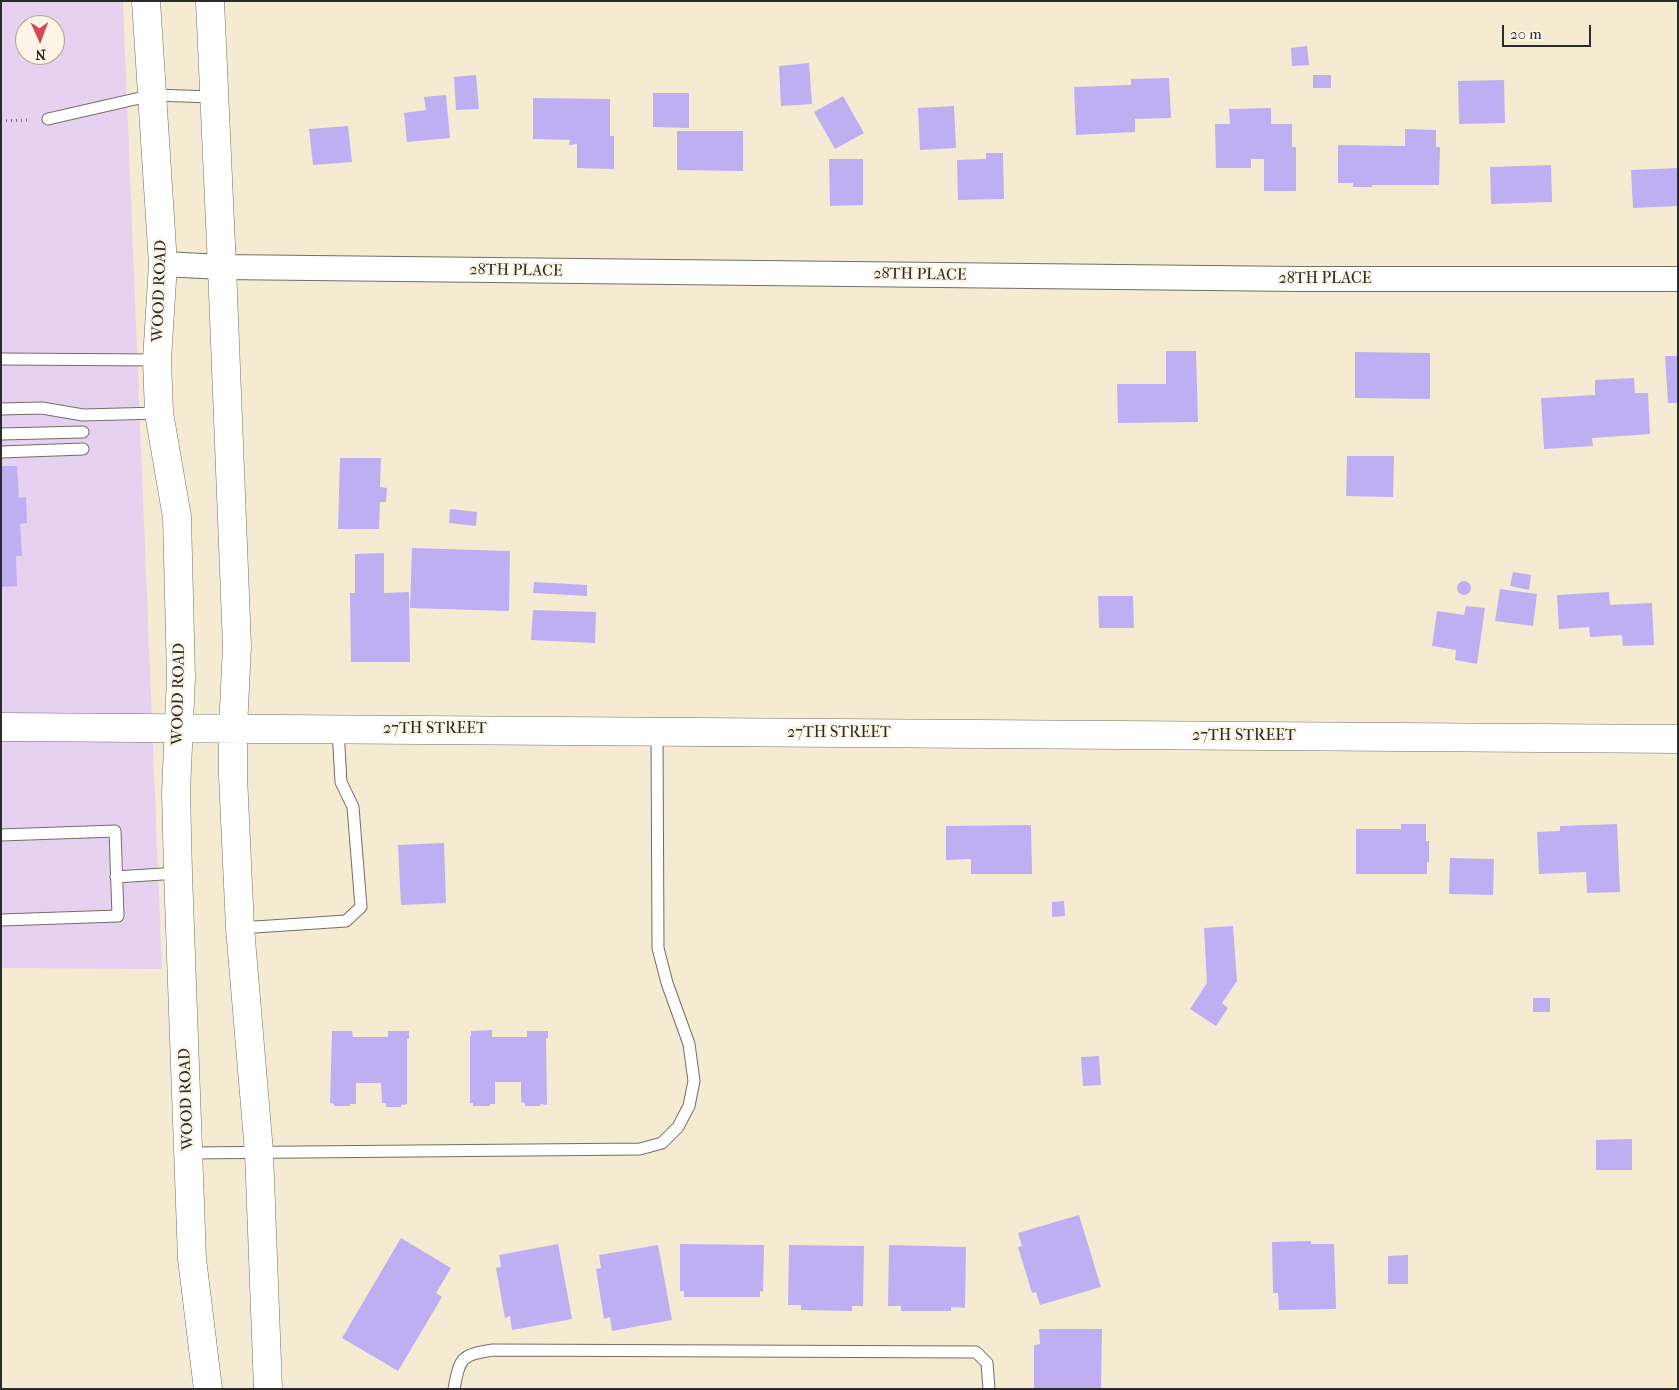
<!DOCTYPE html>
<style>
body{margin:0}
#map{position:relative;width:1679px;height:1390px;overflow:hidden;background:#f5ebd3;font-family:"IM FELL French Canon",serif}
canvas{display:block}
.frame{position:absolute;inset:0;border:2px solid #2b2b2b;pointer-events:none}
.north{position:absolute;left:15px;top:15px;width:50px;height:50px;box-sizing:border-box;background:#fcf5e5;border:1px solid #a8a49b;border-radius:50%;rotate:178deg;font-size:14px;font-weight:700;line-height:20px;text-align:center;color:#2b2b2b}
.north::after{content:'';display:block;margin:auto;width:18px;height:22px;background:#d1495b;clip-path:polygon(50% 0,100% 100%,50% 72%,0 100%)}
.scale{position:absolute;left:1502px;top:25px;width:89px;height:22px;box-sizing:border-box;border:2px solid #2b2b2b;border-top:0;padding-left:6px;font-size:15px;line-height:18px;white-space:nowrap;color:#2b2b2b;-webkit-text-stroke:4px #fcf5e5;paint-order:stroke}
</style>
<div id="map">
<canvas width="1679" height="1390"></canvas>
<div class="frame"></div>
<div class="north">N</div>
<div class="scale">20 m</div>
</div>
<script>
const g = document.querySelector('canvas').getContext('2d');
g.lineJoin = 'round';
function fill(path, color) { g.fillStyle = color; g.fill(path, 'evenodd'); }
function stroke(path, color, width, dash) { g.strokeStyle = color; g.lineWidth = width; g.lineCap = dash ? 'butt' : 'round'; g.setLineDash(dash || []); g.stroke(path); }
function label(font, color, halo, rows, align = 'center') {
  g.font = font + ' "IM FELL French Canon",serif'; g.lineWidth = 4.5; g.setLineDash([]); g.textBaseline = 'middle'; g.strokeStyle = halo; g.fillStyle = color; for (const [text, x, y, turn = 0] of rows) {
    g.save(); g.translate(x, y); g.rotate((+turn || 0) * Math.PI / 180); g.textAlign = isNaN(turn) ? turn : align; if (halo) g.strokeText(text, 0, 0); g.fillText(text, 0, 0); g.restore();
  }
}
const built = new Path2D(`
 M1,1h122l39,968 -161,-1zM25,25h30v30h-30z`);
const building = new Path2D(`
 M1307,46l2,19 -17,1 -1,-18z
 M809,63l3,41 -31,2 -2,-40z
 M476,75l3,34 -23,1 -2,-33z
 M1313,75h18v13h-18z
 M1169,78l2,40 -36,1v13l-59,3 -2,-48 57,-2v-6z
 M1504,80l1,43 -46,1 -1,-43z
 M653,93h36v35l-36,-1z
 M446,95l4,43 -43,4 -3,-29 22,-3 -2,-13z
 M843,96l21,37 -29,16 -21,-37z
 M533,98l77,1v37h4v33l-37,-1v-24l-8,1 1,-5 -37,-1z
 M954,106l2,42 -36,2 -2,-42z
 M1271,108v16h21v23h4v44h-32v-32h-13v9h-35l-1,-44h15l-1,-15z
 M348,126l4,36 -39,3 -4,-36z
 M1405,129l31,1v17h4l-1,38h-67v2h-19v-4h-15v-38l67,1z
 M677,131h66v40l-66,-1z
 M986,153h17l1,46 -46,1 -1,-40 29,-1z
 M829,159h34v46l-33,1z
 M1551,165l1,37 -61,2 -1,-37z
 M1678,168v38l-45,2 -2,-38z
 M1166,351h30l2,71 -80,1 -1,-39h49z
 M1355,352l75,1v46l-75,-1z
 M1665,356h13v47h-10z
 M1634,378l1,15h13l2,41 -58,4 1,8 -49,3 -3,-51 54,-3v-15z
 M1347,456h47l-1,41 -47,-1z
 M340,458h41l-1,29 7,1 -1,14h-6l-1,27h-41z
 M1,466h16l2,32 7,-1 1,26 -7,1 2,32h-6l1,30 -16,1z
 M450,509l27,3 -1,14 -27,-3z
 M412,548l98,3 -1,60 -99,-3z
 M384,553v40l25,-1 1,70h-59l-1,-69h5v-39z
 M1513,572l18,3 -2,15 -19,-4z
 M1457 588a7 7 0 1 1 14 0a7 7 0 1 1-14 0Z
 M534,582l53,3v11l-54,-3z
 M1500,589l37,5 -4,32 -38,-5z
 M1609,592l1,13 42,-2 2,42 -31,1 -1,-11 -32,2 -1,-10 -30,2 -2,-34z
 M1098,596h35l1,32h-35z
 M1466,606l19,2 -8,56 -22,-4 1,-10 -24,-4 5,-35 27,4z
 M533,610l63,2 -1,31 -64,-3z
 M1401,824h25v17h3v21h-2v12h-71v-45h45z
 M1617,824l3,68 -33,1 -1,-21 -47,2 -2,-42 23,-1v-5z
 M1031,825l1,49h-61v-15l-25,1v-34z
 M444,843l2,60 -45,2 -3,-60z
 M1450,858l44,1 -1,36 -44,-1z
 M1064,901l1,15 -13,1v-15z
 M1233,926l4,55 -15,22 6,5 -12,18 -26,-17 17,-26 -3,-55z
 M1533,998h17v14h-17z
 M492,1030v7h35v-6h21v7h-2l1,67 -7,-1v2h-15v-3l-4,-1v-20h-26v22h-5v2h-17v-3h-3v-67h1v-5z
 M332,1031h20l1,6h35v-6h21v8h-2v65l-6,1v2h-15v-4h-4l-1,-20h-25v21h-6v2h-16v-2l-4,-1z
 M1099,1056l2,29 -18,1 -2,-29z
 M1632,1139v31h-36v-30z
 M1079,1215l22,72 -61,18 -4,-13 -4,1 -14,-46 4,-1 -4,-13z
 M401,1238l50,30 -15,25 6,4 -44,74 -56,-33z
 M1311,1241v3h23l2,65 -57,1 -1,-17h-5l-1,-51z
 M558,1244l14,75 -60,11 -2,-14 -5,2 -9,-50 5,-1 -2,-12z
 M680,1244l84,1 -1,47 -3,-1v6h-76v-6h-4z
 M658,1245l14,75 -60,11 -2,-14 -6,2 -8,-50 5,-1 -2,-13z
 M789,1245l75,1 -1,60h-11v5l-51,-1v-5h-13z
 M889,1245l77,2 -1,61 -14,-1v4h-50v-5h-13z
 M1408,1255v29h-20v-28z
 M1039,1329h63l-1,60h-67v-44l6,-1z`);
const path = new Path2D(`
 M1,121l27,-1`);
const lane = new Path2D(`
 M48,119l105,-24 60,2
 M1,359l156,1
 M1,409l41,-1 41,7 76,-2
 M1,434l82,-2
 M1,452l82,-3
 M1,835l114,-4 3,85 -117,4
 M116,877l62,-4
 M240,928l106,-7 15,-14 -8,-100 -12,-25 -3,-53
 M189,1153l451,-4 22,-6 16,-16 11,-21 5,-25 -5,-37 -22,-61 -9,-35 -1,-217
 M454,1389c6,-32 7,-34 39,-39l483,2 11,11 2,26`);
const street = new Path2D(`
 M163,264l59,3 1076,12h380`);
const secondary = new Path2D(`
 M146,1l17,263 -6,96 2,53 18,104 4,160 -5,115 2,81 14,386 16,130
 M210,1l12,266 15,379 -4,82v48l7,152 19,224 9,237
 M1,727l1677,12`);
const streetNames = [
 ["28TH PLACE",516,271,1],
 ["28TH PLACE",920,275,1],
 ["28TH PLACE",1325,279],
 ["WOOD ROAD",160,291,-88],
 ["WOOD ROAD",179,694,-89],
 ["27TH STREET",435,729],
 ["27TH STREET",839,733],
 ["27TH STREET",1244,736],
 ["WOOD ROAD",187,1099,-92]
];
fill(built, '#e6d2f0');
fill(building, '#bfaef2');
stroke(lane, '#726e66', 13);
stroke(street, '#726e66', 26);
stroke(secondary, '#726e66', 29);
stroke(path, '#726e66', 3, [1, 4]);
stroke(lane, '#fff', 11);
stroke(street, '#fff', 24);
stroke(secondary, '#fff', 28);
label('16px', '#2b2b2b', '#fcf5e5', streetNames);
</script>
